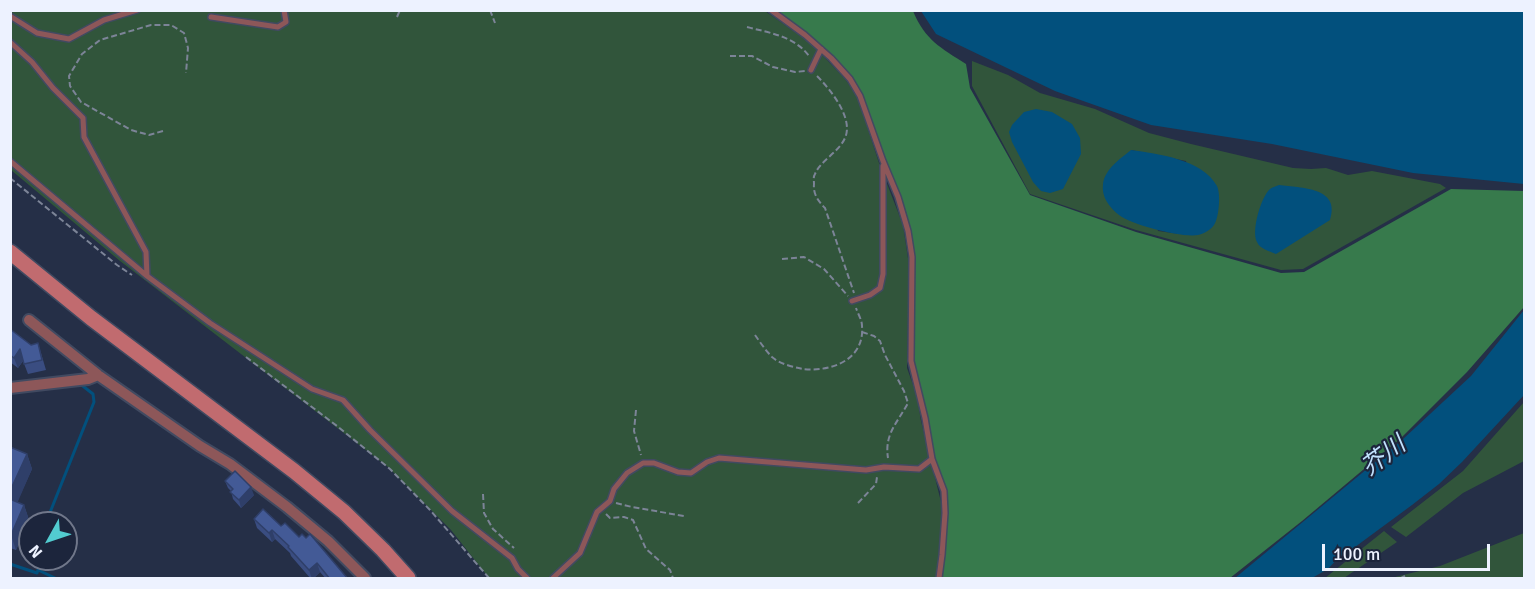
<!DOCTYPE html>
<meta charset="utf-8">
<style>
body{margin:0}
#map{position:relative;width:1535px;height:589px;overflow:hidden;background:#252f47;font-family:Signika,sans-serif}
canvas{display:block}
.frame{position:absolute;inset:0;border:12px solid #edf2ff;pointer-events:none}
.north{position:absolute;left:18px;top:511px;width:60px;height:60px;box-sizing:border-box;background:#1c253c;border:2px solid #70778a;border-radius:50%;rotate:230deg;font-size:16px;font-weight:700;line-height:24px;text-align:center;color:#edf2ff}
.north::after{content:'';display:block;margin:auto;width:21px;height:27px;background:#52ccd0;clip-path:polygon(50% 0,100% 100%,50% 72%,0 100%)}
.scale{position:absolute;left:1322px;top:544px;width:168px;height:27px;box-sizing:border-box;border:3px solid #edf2ff;border-top:0;padding-left:8px;font-size:18px;line-height:21px;white-space:nowrap;color:#edf2ff;-webkit-text-stroke:4px #1c253c;paint-order:stroke}
</style>
<div id="map">
<canvas width="1535" height="589"></canvas>
<div class="frame"></div>
<div class="north">N</div>
<div class="scale">100 m</div>
</div>
<script>
const g = document.querySelector('canvas').getContext('2d');
g.lineJoin = 'round';
function fill(path, color) { g.fillStyle = color; g.fill(path, 'evenodd'); }
function stroke(path, color, width, dash) { g.strokeStyle = color; g.lineWidth = width; g.lineCap = dash ? 'butt' : 'round'; g.setLineDash(dash || []); g.stroke(path); }
function label(font, color, halo, rows, align = 'center') {
  g.font = font + ' Signika,"Noto Sans JP",sans-serif'; g.lineWidth = 4.5; g.setLineDash([]); g.textBaseline = 'middle'; g.strokeStyle = halo; g.fillStyle = color; for (const [text, x, y, turn = 0] of rows) {
    g.save(); g.translate(x, y); g.rotate((+turn || 0) * Math.PI / 180); g.textAlign = isNaN(turn) ? turn : align; if (halo) g.strokeText(text, 0, 0); g.fillText(text, 0, 0); g.restore();
  }
}
const green = new Path2D(`
 M10,11h755l46,32 34,36 12,16 22,68 24,62 6,40 -2,103 10,28 4,25 21,85 -3,59 -3,13h-447l-38,-48 -63,-63 -268,-206 -109,-91z
 M972,61l36,14 32,18 55,16 54,24 42,11 102,24 18,1 15,-1 22,7 24,-4 68,13 6,4 -143,81 -22,1 -145,-40 -106,-36 -58,-108zM1131,150l55,11 12,74 -18,-1 -22,-3z
 M1524,402v59l-61,32 -57,44 -15,-10 72,-56z
 M1384,531l13,11 -53,36h-19z
 M1524,533v45h-133l49,-12z`);
const forest = new Path2D(`
 M776,11h137c12,29 28,37 53,53l4,24 60,107 106,37 145,41 23,-1 147,-83 73,2v116l-57,65 -66,66 -99,83 -72,57h-288l4,-68 -23,-111 -10,-36 1,-100 -2,-25 -6,-26 -11,-29 -11,-24 -26,-73 -16,-20 -20,-19 -19,-17z`);
const water = new Path2D(`
 M921,11h603v173l-111,-11 -141,-29 -121,-19 -96,-34 -119,-57z
 M1036,109l16,3 20,12 8,14 1,16 -18,35 -13,4 -9,-2 -8,-9 -21,-40 -3,-10 3,-7 12,-13z
 M1131,150c27,4 71,9 86,36 4,8 2,32 -3,39 -3,5 -11,9 -16,10 -16,3 -66,-10 -79,-20 -9,-7 -18,-18 -16,-31 2,-15 17,-25 28,-34z
 M1279,185c22,3 62,2 51,35l-54,34c-7,-3 -16,-5 -19,-12 -6,-11 4,-45 13,-53 2,-2 7,-3 9,-4z
 M1524,310v85l-62,67 -23,22 -27,21 -57,42 -16,10 -11,12 -16,9h-77l167,-138 69,-64z`);
const stream = new Path2D(`
 M49,523v-8l45,-113 -1,-8 -14,-11
 M10,564l27,9 1,-3 17,8
 M38,570l3,-11`);
const path = new Path2D(`
 M490,10l5,13
 M397,17l3,-7
 M747,27c23,6 47,9 62,29
 M730,56h22l21,11 22,5 10,-1
 M817,76c13,13 37,42 28,62 -6,14 -25,23 -30,36 -2,3 -1,6 -1,10 -1,10 4,17 11,24l29,85
 M163,131l-14,4 -18,-5 -50,-28 -11,-16 -1,-10 13,-22 18,-14 51,-15h20l13,8 4,15 -2,25
 M10,178l107,87 15,10
 M782,259l22,-2 20,12 24,27
 M862,332l12,4 6,5 5,14 19,36 4,12c-10,19 -24,31 -20,55
 M755,335c5,7 11,16 17,22 8,7 21,10 31,12 28,3 62,-9 59,-43 0,-6 -4,-12 -6,-18
 M246,357l91,69 53,43 40,41 59,68
 M636,410l-2,21 7,24
 M483,494l1,19 9,16 21,19
 M616,503l16,4 52,9
 M858,503l18,-19 1,-7
 M606,514l4,4 14,-1 9,3 13,29 24,21 3,8
 M1401,578l4,-2`);
const lane = new Path2D(`
 M771,10l34,25 26,23 19,21 10,17 23,65 15,36 10,34 4,26 -1,104 14,57 7,41 12,32 1,22 -3,42 -3,23
 M10,16l27,17 32,6 35,-19 33,-10
 M211,17l67,10 8,-5 -2,-12
 M10,42l22,20 21,26 30,30 1,19 62,115 1,24
 M811,70l10,-21
 M10,161l137,115 63,47 102,66 31,11 27,30 82,81 60,47 6,11 9,9
 M852,301l18,-6 10,-7 3,-14v-108
 M553,578l27,-25 17,-41 13,-11 4,-12 13,-16 16,-10h11l24,9 13,1 16,-11 12,-4 147,12 18,-3 35,2 13,-10`);
const street = new Path2D(`
 M29,320l69,55 102,71 30,18 57,43 41,34 37,37
 M10,388l78,-9 10,-4`);
const secondary = new Path2D(`
 M10,252l81,66 203,153 50,41 39,38 25,28`);
const wall = new Path2D(`
 M10,329l21,16 7,-2 8,27 -18,4 -5,-13 -5,7 -8,-6z
 M10,447l17,7 5,15 -15,33 7,3 5,15 -13,30 -6,-2z
 M225,481l29,14 -13,13 -8,-9 -2,-8 -3,-3z
 M254,519l27,7 18,11 49,42h-22l-6,-7 -7,7h-2l-20,-23 -1,-3 -15,-14 -3,3 -15,-14z`);
const shadedWall = new Path2D(`
 M20,349l4,10 -6,9 -4,-10z
 M27,454l5,15 -19,44 -3,-7v-15z
 M251,487l3,8 -13,13 -2,-8z
 M24,505l5,15 -13,30 -5,-15z
 M272,530l3,9 -3,3 -3,-9z
 M317,563l3,9 -8,7 -3,-9z`);
const building = new Path2D(`
 M10,329l21,16 7,-2 4,17 -18,4 -4,-15 -6,9 -4,-3z
 M10,447l17,7 -17,37z
 M235,471l16,16 -12,13 -9,-8 3,-3 -8,-8z
 M10,499l14,6 -13,30h-1z
 M263,509l18,17 4,-3 14,14 3,-3 4,4 4,-4 38,45h-18l-13,-16 -8,7 -21,-23 1,-1 -17,-16 -3,3 -15,-14z`);
const waterNames = [
 ["芥川",1384,457,-37]
];
fill(green, '#31553b');
fill(forest, '#377a4c');
fill(water, '#02507d');
stroke(stream, '#02507d', 3);
stroke(lane, '#414a61', 8);
stroke(street, '#414a61', 14);
stroke(secondary, '#414a61', 18);
stroke(path, '#7c8497', 2, [6, 3]);
stroke(lane, '#8d5759', 5);
stroke(street, '#8d5759', 10);
stroke(secondary, '#c16b6f', 15);
fill(wall, '#3a4d81');
fill(shadedWall, '#2f3f69');
fill(building, '#435a96');
stroke(building, '#2f3f69', 1.5);
label('italic 24px', '#c0e1fd', '#1c253c', waterNames);
</script>
